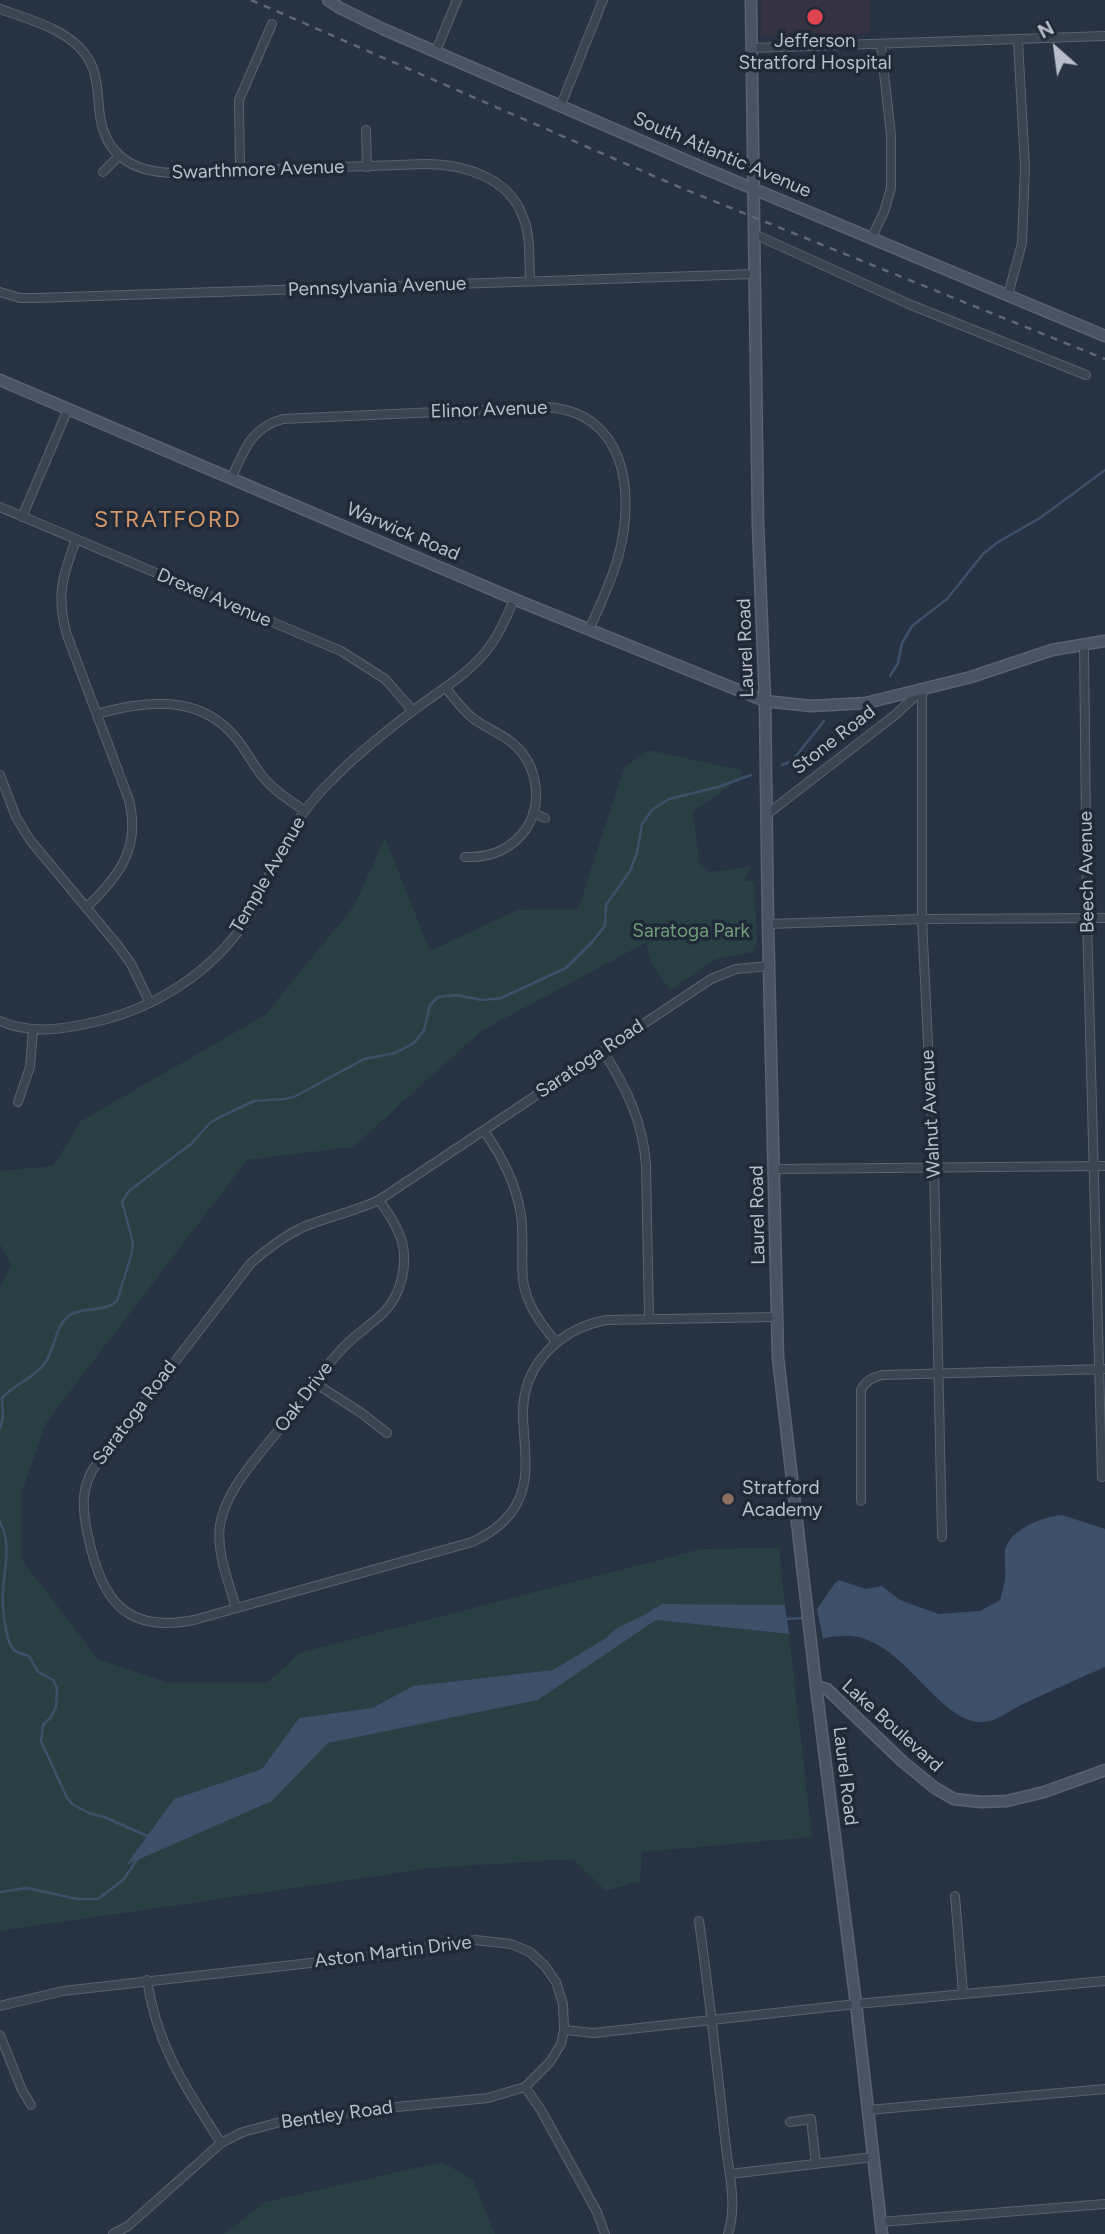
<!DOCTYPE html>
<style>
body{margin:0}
#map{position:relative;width:1105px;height:2234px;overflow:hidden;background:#273242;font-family:Figtree,sans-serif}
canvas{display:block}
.north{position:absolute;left:1021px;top:14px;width:70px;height:70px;-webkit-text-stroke:5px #202937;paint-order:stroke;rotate:332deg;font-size:19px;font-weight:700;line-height:28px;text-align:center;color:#b8bfcb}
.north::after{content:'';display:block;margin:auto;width:24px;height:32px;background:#b8bfcb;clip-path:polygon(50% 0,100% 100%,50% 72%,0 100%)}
</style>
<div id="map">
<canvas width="1105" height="2234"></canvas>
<div class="north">N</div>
</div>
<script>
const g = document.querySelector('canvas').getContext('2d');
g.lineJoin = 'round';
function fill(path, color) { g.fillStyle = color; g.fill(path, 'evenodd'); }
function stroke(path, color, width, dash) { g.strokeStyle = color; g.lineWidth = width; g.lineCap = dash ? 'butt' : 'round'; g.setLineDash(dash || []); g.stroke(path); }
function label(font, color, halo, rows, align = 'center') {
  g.font = font + ' Figtree,sans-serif'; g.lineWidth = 7; g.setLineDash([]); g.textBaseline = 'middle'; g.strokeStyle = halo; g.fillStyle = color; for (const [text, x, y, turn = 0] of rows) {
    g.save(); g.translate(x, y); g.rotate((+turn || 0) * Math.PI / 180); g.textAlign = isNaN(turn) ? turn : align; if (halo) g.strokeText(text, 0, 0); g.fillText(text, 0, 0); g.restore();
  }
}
const medical = new Path2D(`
 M761,0h109v34l-109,1z`);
const green = new Path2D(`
 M648,750l93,20 1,7 -49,35 6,51 10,9 42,-5 -7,13 10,2 3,58 -4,12 -37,7 -45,31c-12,-14 -24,-29 -24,-48l-166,89 -128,116 -106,13 -201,263 -25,71v65l77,100 70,24h99l32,-30 402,-104 78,-1 6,57 -123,-1 -109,66 -140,16 -41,22 -73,10 -37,51 -88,30 -47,64 145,-62 56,-58 210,-43 118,-80 133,14 23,203 -170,15 -2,29 -34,10 -33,-32 -141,9 -432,63v-644l11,-22 -11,-21v-73l53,-5 28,-45 184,-106 89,-109 31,-68 45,113 87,-41 61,-1 46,-141z
 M442,2162l31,18 22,54h-271l41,-32z`);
const water = new Path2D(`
 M1062,1515l43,14v138c-28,12 -56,25 -84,38 -12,6 -25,17 -39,17 -45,2 -81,-90 -139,-86 -8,1 -13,0 -20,3l-6,-30 18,-26 4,-3 27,9 16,-3 18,14 39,14 41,-3 20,-11c2,-7 4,-14 5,-21 1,-9 -1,-19 0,-28 3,-21 39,-35 57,-36z
 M662,1604l123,1 4,29 -133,-14 -118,80 -210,43 -56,58 -146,64 48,-66 88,-30 37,-51 73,-10 41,-22 140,-16z`);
const stream = new Path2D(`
 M890,676l8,-13 4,-20 10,-17 35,-27 36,-45 15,-12 42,-24 65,-48
 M782,765l10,-4 32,-40
 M0,1429l3,-12 -1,-19c12,-14 31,-19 43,-35 10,-14 10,-38 25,-48 16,-9 33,-2 47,-14l14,-45 2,-14 -11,-40 7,-11 63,-48 18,-20 10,-6 34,-16 30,-2 10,-2 70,-38 31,-6 19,-10 10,-13 6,-25 8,-8 18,-2 26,5 19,-2 65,-30 26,-26 13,-16 1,-21 24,-34 7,-18 5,-29 11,-15 16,-10 49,-12 33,-12
 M0,1522c12,23 4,45 3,70 -1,13 2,49 11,58 4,4 11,4 15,6l9,16 15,8 4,8 -1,19 -6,11 -7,7 -2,16 26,57 5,6 17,9 15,4 46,20
 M786,1619l18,-1
 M610,1636l8,-7 22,-11
 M0,1892l27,-4 50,11h21l26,-20 14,-21`);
const street = new Path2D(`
 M0,9c28,10 67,20 85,45 14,18 12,40 15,62 6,41 35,56 73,57l252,-9c38,0 84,13 98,53 8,19 6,44 7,64
 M752,48l353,-12
 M436,51l21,-51
 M561,105l42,-105
 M366,130l1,37
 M240,171l-1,-71 33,-76
 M103,172l16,-16
 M754,234l157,71 175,70
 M872,237l12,-25 7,-24v-52l-10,-91
 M0,292l20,6h16l719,-24
 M1008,295l14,-52 3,-76 -7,-126
 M232,477c12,-27 20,-50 51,-58l264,-12c79,6 88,84 72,147 -7,26 -19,51 -30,76
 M0,507l341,144 44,28 28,32
 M22,517l46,-108
 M76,540c-14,37 -20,56 -9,95l62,165c12,48 -10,76 -42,107
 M1084,644l3,275 15,558
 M445,687c9,11 18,24 29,32 12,9 26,14 37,23 26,20 33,60 15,87 -15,21 -37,29 -61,28
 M922,690v229l12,249 8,369
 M97,714c49,-14 103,-20 139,24 10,12 17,27 27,39 11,14 28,24 42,34
 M0,775l16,42 14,23 89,107 12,17 19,39
 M533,813l12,5
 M766,815l129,-100 27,-25
 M768,924l154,-5 183,-1
 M769,966l-33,3 -25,10 -332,221c-25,12 -53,17 -78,28 -18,9 -35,22 -50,35l-154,200c-17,24 -15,45 -9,73 13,62 36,98 106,84l278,-78c20,-9 38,-22 47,-43 12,-26 4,-58 4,-86 0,-49 37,-84 83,-93l171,-3
 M0,1021c32,14 66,8 99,0 62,-15 122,-55 154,-112 9,-17 16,-35 25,-53 13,-28 32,-55 55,-77 27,-28 58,-52 89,-75 22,-16 48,-32 65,-54 12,-15 20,-33 27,-51
 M603,1051c23,36 40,71 43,114l3,154
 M18,1102l12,-35 3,-37
 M484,1131c18,25 32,53 37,84 3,21 0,43 2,65 3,24 18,44 33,62
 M775,1169l330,-3
 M315,1383l45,29 27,21
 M861,1501v-111c5,-10 11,-12 21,-15l223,-6
 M236,1608c-7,-25 -20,-56 -16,-83 6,-37 42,-73 65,-103 18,-24 35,-49 55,-71 13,-15 30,-25 44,-39 17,-17 24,-47 18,-70 -4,-15 -14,-29 -23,-42
 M955,1896l8,97
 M699,1921c10,72 18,145 26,218 3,31 13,64 3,95
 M147,1980c10,67 39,108 74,163
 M0,2006l63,-15 336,-38 76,-13 36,4 19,8 15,14 11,16 7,22 1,26 -3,14 -11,18 -25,25 -37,11 -122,12 -82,11 -41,11 -22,11 -93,83 -15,8
 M564,2030l30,3 262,-29 249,-23
 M0,2035l22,55 9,15
 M525,2087l16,23 56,102 8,22
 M868,2110l237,-21
 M790,2122l21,-3 5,45
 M730,2174l143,-17
 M881,2222l224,-18`);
const secondary = new Path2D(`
 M328,0l12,8 43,21 323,140 399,167
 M751,0l7,525 7,176 3,223 10,434 38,328 40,318 26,230
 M0,380l514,219 251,102 46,5 55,-3 105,-26 81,-27 53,-9
 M816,1686l11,3 76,73 32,26 19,11 27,3 26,-1 37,-9 61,-22`);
const rail = new Path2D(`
 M251,0l428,187 426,172`);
const markers = [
 [815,17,9,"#e0444e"],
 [728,1499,7,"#8d6e63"]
];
const poiNames = [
 ["Jefferson",815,41],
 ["Stratford Hospital",815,63],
 ["Stratford",742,1488,"left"],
 ["Academy",742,1510,"left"]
];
const streetNames = [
 ["South Atlantic Avenue",722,155,23],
 ["Swarthmore Avenue",258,170,-2],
 ["Pennsylvania Avenue",377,287,-2],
 ["Elinor Avenue",489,410,-2],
 ["Warwick Road",403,532,23],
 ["Drexel Avenue",214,598,23],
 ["Laurel Road",746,648,-92],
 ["Stone Road",834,740,-38],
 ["Beech Avenue",1087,872,-91],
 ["Temple Avenue",268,875,-60],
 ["Saratoga Road",590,1059,-34],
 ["Walnut Avenue",931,1114,-93],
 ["Laurel Road",758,1215,-91],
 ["Oak Drive",304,1397,-53],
 ["Saratoga Road",135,1413,-53],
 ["Lake Boulevard",892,1726,42],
 ["Laurel Road",845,1776,83],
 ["Aston Martin Drive",393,1952,-7],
 ["Bentley Road",337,2115,-8]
];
const parkNames = [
 ["Saratoga Park",691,931]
];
const quarterNames = [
 ["STRATFORD",168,520]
];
fill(medical, '#353342');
fill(green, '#294043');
fill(water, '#3d506a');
stroke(stream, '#3d506a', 2.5);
stroke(street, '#59626f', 10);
stroke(secondary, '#59626f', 13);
stroke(street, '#3b4451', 8);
stroke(secondary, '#495364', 10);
stroke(rail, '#5d6878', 2.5, [7, 7]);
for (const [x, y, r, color] of markers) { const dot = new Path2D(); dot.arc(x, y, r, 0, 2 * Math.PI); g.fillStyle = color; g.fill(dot); stroke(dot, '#202937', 2.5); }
label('19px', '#b8bfcb', '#202937', poiNames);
label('19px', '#b8bfcb', '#202937', streetNames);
label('19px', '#6f9c7a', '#202937', parkNames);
g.letterSpacing = '2px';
label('23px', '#d59869', '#202937', quarterNames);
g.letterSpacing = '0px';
</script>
